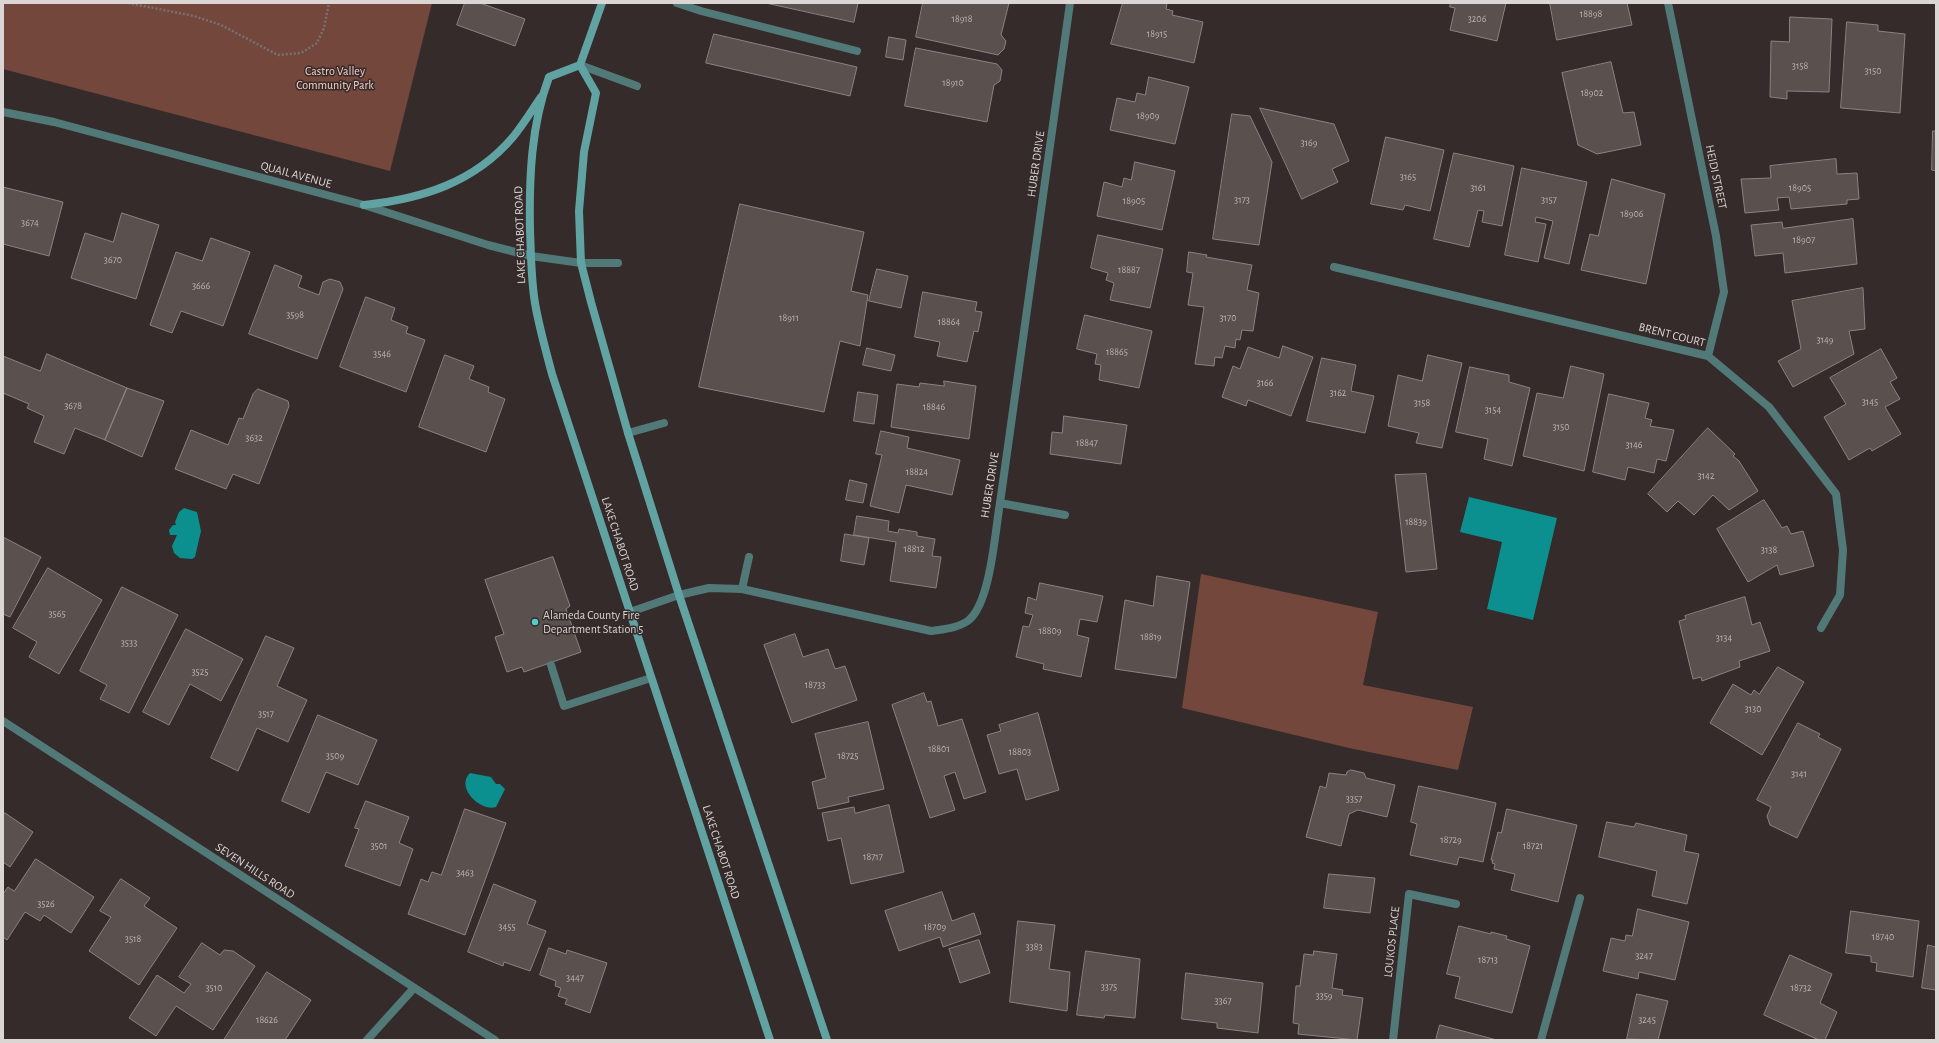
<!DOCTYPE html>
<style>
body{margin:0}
#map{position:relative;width:1939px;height:1043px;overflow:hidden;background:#342b2a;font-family:"Alegreya Sans",sans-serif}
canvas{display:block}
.frame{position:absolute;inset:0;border:4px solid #dbd5d4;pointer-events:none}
</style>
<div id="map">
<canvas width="1939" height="1043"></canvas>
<div class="frame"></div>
</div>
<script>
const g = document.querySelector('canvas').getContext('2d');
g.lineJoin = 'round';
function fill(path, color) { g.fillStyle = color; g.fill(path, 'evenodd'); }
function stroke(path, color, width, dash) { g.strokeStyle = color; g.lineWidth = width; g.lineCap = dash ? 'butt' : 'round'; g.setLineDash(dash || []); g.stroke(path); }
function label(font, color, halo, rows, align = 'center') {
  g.font = font + ' "Alegreya Sans",sans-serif'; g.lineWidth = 3; g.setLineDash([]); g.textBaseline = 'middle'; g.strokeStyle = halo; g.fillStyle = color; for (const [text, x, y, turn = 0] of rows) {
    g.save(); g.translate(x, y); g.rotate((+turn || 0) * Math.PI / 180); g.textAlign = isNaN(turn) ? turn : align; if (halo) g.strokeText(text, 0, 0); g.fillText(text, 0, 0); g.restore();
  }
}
const green = new Path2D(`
 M3,3h429l-42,168 -387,-102z
 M1201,574l177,38 -15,73 110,22 -15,63 -109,-22 -167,-40z`);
const water = new Path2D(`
 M1469,497l88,21 -24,102 -46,-11 15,-67 -42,-10z
 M184,508l13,4 4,19 -6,26 -3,2 -12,-1 -6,-5 -2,-7 5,-11h-7l-1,-5 4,-5h3l-1,-3 4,-10z
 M470,773l21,4 5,7h4l5,5 -9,18c-16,5 -41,-20 -26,-34z`);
const building = new Path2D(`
 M465,3h15l45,16 -10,27 -58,-21z
 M766,3h92l-4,19z
 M923,3h86l-8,32 5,6 -2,8 -6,6 -82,-18z
 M1123,3h44l-1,6 7,2 -1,4 31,7 -9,41 -83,-19z
 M1451,3h55l-9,38 -47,-11 5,-22 -5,-1z
 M1550,3h77l5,22 -75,15z
 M1790,17l42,2 -3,73 -42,-1v8l-17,-2 1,-56 18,1z
 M1847,22l31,3v6l27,3 -5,79 -59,-5z
 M714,34l143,33 -7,29 -144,-33z
 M889,37l17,3 -3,20 -17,-3z
 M916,48l81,16 5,6 -2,11 -6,4 -7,37 -82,-16z
 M1611,62l12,51 11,-1 7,33 -44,9 -19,-9 -16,-72z
 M1149,77l40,10 -14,57 -65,-14 7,-32 18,4 2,-9 8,2z
 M1260,108l74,16 15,37 -17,8 6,13 -36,17z
 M1232,114l18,2 22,46 -13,83 -46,-6z
 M1933,131h3v40l-4,-1z
 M1386,137l58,13 -14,61 -25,-6 -2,5 -32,-6z
 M1454,153l60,13 -12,60 -20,-4 2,-11 -6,-1 -9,37 -35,-8z
 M1836,159l1,15 20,-1 2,26 -12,1v4l-56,5 -2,-12 -12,1 2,12 -34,3 -4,-34 30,-1 -1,-12z
 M1135,162l40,9 -13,59 -65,-14 7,-34 18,5 2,-9 7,2z
 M1522,168l65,14 -18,82 -25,-6 9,-37 -17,-4 -1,5 11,2 -8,38 -33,-7z
 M1612,179l53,15 -19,90 -65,-14 9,-36 8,2z
 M3,187l60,15 -14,54 -46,-12z
 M740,204l124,28 -13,59 17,4 -8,51 -20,-5 -16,71 -125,-25z
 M122,213l37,12 -23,74 -65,-21 14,-45 28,9z
 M1853,219l4,45 -72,9 -2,-20 -28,3 -4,-31 31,-3 1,6z
 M1098,235l65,14 -13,59 -40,-8 4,-17 -8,-3 2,-7 -17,-5z
 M211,238l39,14 -27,74 -42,-15 -9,22 -22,-8 26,-73 26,9z
 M1189,252l18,3 -1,2 46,8 -5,25 12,3 -6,38 -11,-1 -2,10 -4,-1 -1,9 -10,-2 -3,12 -7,-1 -1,9 -19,-2 9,-57 -16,-2 5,-32 -6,-1z
 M275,265l27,11 -4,11 21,8 4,-13 7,-3 10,3 3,7 -26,70 -68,-25z
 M877,269l31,7 -7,32 -32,-7z
 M1863,288l2,41 -16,2 5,23 -61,33 -15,-26 23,-12 -9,-48z
 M923,292l54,10 -2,9 7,1 -4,20 -4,-1 -7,31 -30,-6 3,-14 -25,-5z
 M366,297l29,11 -4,12 17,7 -2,6 19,7 -19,52 -66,-25z
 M1085,315l67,16 -13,57 -40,-8 2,-15 -6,-1 2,-10 -20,-5z
 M1283,346l30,11 -22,59 -43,-16 -2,6 -24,-9 11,-31 7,3 8,-22 31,11z
 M867,348l28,7 -4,16 -28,-6z
 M1881,349l16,29 -7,4 10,17 -15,8 16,27 -29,17 -2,-3 -21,12 -25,-43 22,-13 -16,-26z
 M47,354l80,34 -22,52 -30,-12 -11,26 -30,-12 10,-26 -17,-8 2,-4 -26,-11v-37l37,15z
 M445,355l29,11 -5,13 20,8 -1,5 17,7 -19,53 -67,-25z
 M1428,355l34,8 -20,85 -26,-5 3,-10 -31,-7 10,-51 24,6z
 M1322,358l34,7 -5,26 23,5 -9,37 -58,-12z
 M1571,366l33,8 -20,97 -61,-15 14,-63 26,5z
 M1470,367l39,8v7l21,6 -18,78 -28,-7 4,-20 -32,-7z
 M944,381l32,5 -7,53 -78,-12 6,-43 22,3 1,-4 24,3z
 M127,388l37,13 -22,56 -37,-17z
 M258,389l30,12 1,5 -30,78 -26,-10 -7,15 -51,-20 16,-39 37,15 11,-27 4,1 10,-25z
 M858,392l20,3 -4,29 -20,-3z
 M1609,394l40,9 -4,15 7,2 -2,6 24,4 -8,31 -9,-2 -3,14 -26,-6 -3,13 -32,-8z
 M1064,416l63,9 -6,39 -71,-10 2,-22 10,1z
 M1708,428l27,26 -2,2 6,5 19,30 -29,19 -16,-15 -19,20 -16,-14 -11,11 -19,-18z
 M881,431l28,6 -2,11 53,12 -8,35 -46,-10 -7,28 -29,-7 12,-51 -6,-1z
 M1426,474l11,95 -31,3 -11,-97z
 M850,480l17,4 -4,19 -17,-3z
 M1764,500l18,28 5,-2 4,8 12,-3 11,35 -34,9 -3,-10 -29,17 -31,-53z
 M857,516l32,5 -1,10 10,2 1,-4 18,3v4l18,3 -3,17 9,1 -5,31 -46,-7 6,-39 -42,-7z
 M845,534l24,4 -5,27 -23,-4z
 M3,537l38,20 -31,60 -7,-3z
 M553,557l17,49 -4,3 15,43 -57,20 -2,-5 -15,5 -12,-35 9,-3 -19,-54z
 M48,568l54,32 -43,74 -30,-17 8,-15 -24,-14z
 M1157,576l33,6 -14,96 -61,-9 10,-69 28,6z
 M1040,583l63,13 -6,26 -17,-3 -3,16 12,3 -8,39 -38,-8 1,-5 -28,-7 7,-31 6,1 4,-12 -8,-2 3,-16 8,3z
 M122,587l56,28 -49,98 -29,-14 7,-14 -27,-14z
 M1745,597l7,28 8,-3 10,29 -31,10 1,6 -38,14 -1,-4 -8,2 -14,-58 7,-2 -1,-3z
 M186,629l57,30 -22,42 -31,-17 -21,41 -26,-13z
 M795,634l8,23 25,-8 7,20 10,-3 12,34 -65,23 -28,-78z
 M266,636l28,12 -17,38 30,14 -19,42 -31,-14 -19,43 -27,-13z
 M1778,667l26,15 -42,73 -52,-32 23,-39 18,11 3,-5 5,4z
 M924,693l3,9 4,-1 7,25 24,-7 24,73 -22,7 -9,-27 -11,4 11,34 -25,8 -38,-113z
 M1038,713l21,77 -33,10 -9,-31 -18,5 -12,-39 14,-4 -2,-6z
 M318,715l59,25 -19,45 -32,-13 -17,41 -27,-12z
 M868,722l16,67 -36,8 1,5 -31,7 -6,-27 14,-4 -11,-44z
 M1798,723l22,11 -2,3 23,12 -44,89 -27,-13 -3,-9 4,-9 -14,-7z
 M1351,770l13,3 2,5 29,7 -8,32 -29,-7 -9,4 -8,32 -35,-9 14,-51 6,2 3,-15 17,2 1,-3z
 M1419,786l77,17 -13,59 -24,-5 -2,8 -47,-10 7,-31 -6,-2z
 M366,801l43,16 -10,26 14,6 -13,37 -55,-20 14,-37 -4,-1z
 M889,805l15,67 -53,12 -10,-46 -13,3 -6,-28 32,-6 1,6z
 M465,809l41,14 -41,112 -57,-21 13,-35 7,3 4,-10 9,3z
 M1507,809l70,16 -19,77 -47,-12 4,-16 -21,-5 1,-5 -3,-1 1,-3h-2l7,-28 3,1z
 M5,813l28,19 -23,35 -7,-5v-46z
 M1607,822l27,5 2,-4 51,12 -3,16 15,3 -12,50 -35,-8 5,-25 -58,-14z
 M36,859l58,38 -23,36 -27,-18 -4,6 -15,-9 -18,28 -4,-3v-43l5,-7 6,4z
 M1329,874l46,4 -5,35 -46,-5z
 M121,879l29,19 -6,8 33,22 -38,57 -50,-34 22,-34 -11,-6z
 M494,884l42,17 -9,23 19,7 -16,40 -26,-9 -1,4 -35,-14z
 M942,892l10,29 22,-8 7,21 -38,13 -3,-10 -41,14 -14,-40z
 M1638,909l51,13 -14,58 -36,-8 -1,7 -35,-8 8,-33 14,3 1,-6 6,1z
 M1851,911l68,10 -6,56 -37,-6 1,-8 -6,-1v-6l-25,-3z
 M1018,921l37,4 -6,44 21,3 -3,39 -57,-9z
 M1459,926l32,8v-2l16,4 -1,3 24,7 -18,67 -57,-15 5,-21 -13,-3z
 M979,940l11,33 -30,10 -11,-34z
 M202,943l18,12 4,-5 9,1 22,15 -42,64 -37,-24 -20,30 -27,-18 28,-43 27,18 7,-9 -12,-7z
 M1928,945l8,2v43l-14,-2z
 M549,948l17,6 1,-4 40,13 -17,50 -25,-9 2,-5 -9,-3 3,-8 -6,-2 1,-5 -16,-6z
 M1086,951l54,8 -5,59 -30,-3 -1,3 -27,-3z
 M1314,951l23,3 -5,34 11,2 -1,5 21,3 -6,42 -59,-6 1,-10 -6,-1 3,-37h4l4,-32 9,1z
 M1790,955l42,19 -12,29 17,9 -12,28h-6l-55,-25z
 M267,972l44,28 -26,40h-61z
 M1186,973l77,10 -5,50 -41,-5v-5l-35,-4z
 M1637,994l31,7 -10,39 -31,-1z
 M1440,1025l57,15h-61z`);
const path = new Path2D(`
 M128,3l66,13 27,9 57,30 23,-2 16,-10 7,-15 5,-25`);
const service = new Path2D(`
 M677,3l24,8 156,40
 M580,65l57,21
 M581,263h37
 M628,433l36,-10
 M1000,503l65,12
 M742,589l7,-32
 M551,665l13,41 87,-28`);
const minor = new Path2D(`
 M1668,3l48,233 8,56 -16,64
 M3,112l51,10 310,83 124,40 43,11 50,7
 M1334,267l374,89 61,51 67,87 7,56 -3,45 -19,33
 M630,612l49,-17 30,-7 33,1 189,42c13,-2 28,-3 38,-11 22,-19 26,-89 31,-117l70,-500
 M367,1040l47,-52
 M1393,1040l16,-146 47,10
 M1541,1040l39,-142`);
const tertiary = new Path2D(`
 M3,721l492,319`);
const secondary = new Path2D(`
 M602,3l-22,62 16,28 -12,59 -5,59 2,52 10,39 37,131 51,162 148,445
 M580,65l-31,12c-18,48 -20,102 -19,153 1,24 1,49 5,73 4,24 11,48 17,71l218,666
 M364,205c57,-6 110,-22 149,-68 10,-12 19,-27 28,-40`);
const markers = [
 [535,622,4,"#52cdcc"]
];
const numberNames = [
 ["18898",1591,14],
 ["18918",962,19],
 ["3206",1477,19],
 ["18915",1157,34],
 ["3158",1800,66],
 ["3150",1873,71],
 ["18910",953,83],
 ["18902",1592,93],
 ["18909",1148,116],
 ["3169",1309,143],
 ["3165",1408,177],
 ["3161",1478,188],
 ["18905",1800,188],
 ["3173",1242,200],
 ["3157",1549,200],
 ["18905",1134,201],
 ["18906",1632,214],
 ["3674",30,223],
 ["18907",1804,240],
 ["3670",113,260],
 ["18887",1129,270],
 ["3666",201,286],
 ["3598",295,315],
 ["18911",789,318],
 ["3170",1228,318],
 ["18864",949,322],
 ["3149",1825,340],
 ["18865",1117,352],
 ["3546",382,354],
 ["3166",1265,383],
 ["3162",1338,393],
 ["3145",1870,402],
 ["3158",1422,403],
 ["3678",73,406],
 ["18846",934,407],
 ["3154",1493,410],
 ["3150",1561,427],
 ["3632",254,438],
 ["18847",1087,443],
 ["3146",1634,445],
 ["18824",917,472],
 ["3142",1706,476],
 ["18839",1416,522],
 ["18812",914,549],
 ["3138",1769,550],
 ["3565",57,614],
 ["18809",1050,631],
 ["18819",1151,637],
 ["3134",1724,638],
 ["3533",129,643],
 ["3525",200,672],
 ["18733",815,685],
 ["3130",1753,709],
 ["3517",266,714],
 ["18801",939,749],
 ["18803",1020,752],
 ["3509",335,756],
 ["18725",848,756],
 ["3141",1799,774],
 ["3357",1354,799],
 ["18729",1451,840],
 ["3501",379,846],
 ["18721",1533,846],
 ["18717",873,857],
 ["3463",465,873],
 ["3526",46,904],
 ["3455",507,927],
 ["18709",935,927],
 ["18740",1883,937],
 ["3518",133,939],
 ["3383",1034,947],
 ["3247",1644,956],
 ["18713",1488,960],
 ["3447",575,978],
 ["3375",1109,987],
 ["3510",214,988],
 ["18732",1801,988],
 ["3359",1324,996],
 ["3367",1223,1001],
 ["18626",267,1020],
 ["3245",1647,1020]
];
const parkNames = [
 ["Castro Valley",335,71],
 ["Community Park",335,85]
];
const streetNames = [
 ["HUBER DRIVE",1036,164,-82],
 ["QUAIL AVENUE",296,175,15],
 ["HEIDI STREET",1716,177,78],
 ["LAKE CHABOT ROAD",520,235,-92],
 ["BRENT COURT",1672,335,14],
 ["HUBER DRIVE",990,485,-81],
 ["LAKE CHABOT ROAD",620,544,72],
 ["LAKE CHABOT ROAD",721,852,72],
 ["SEVEN HILLS ROAD",255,871,33],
 ["LOUKOS PLACE",1392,942,-84]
];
const poiNames = [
 ["Alameda County Fire",543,615],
 ["Department Station 5",543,629]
];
fill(green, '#74473d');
fill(water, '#0b908f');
fill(building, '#5a504e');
stroke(building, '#8c8280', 1);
stroke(path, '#78706f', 2.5, [2, 2]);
stroke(service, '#517978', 8);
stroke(minor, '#517978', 8);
stroke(tertiary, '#517978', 8);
stroke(secondary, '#61a3a2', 8);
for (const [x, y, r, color] of markers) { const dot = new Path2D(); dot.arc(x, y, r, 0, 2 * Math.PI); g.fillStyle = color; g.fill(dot); stroke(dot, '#342b2a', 1.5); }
label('10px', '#bbb4b2', null, numberNames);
label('12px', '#facec5', '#342b2a', parkNames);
label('12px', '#dbd5d4', '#342b2a', streetNames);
label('12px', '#dbd5d4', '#342b2a', poiNames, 'left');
</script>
